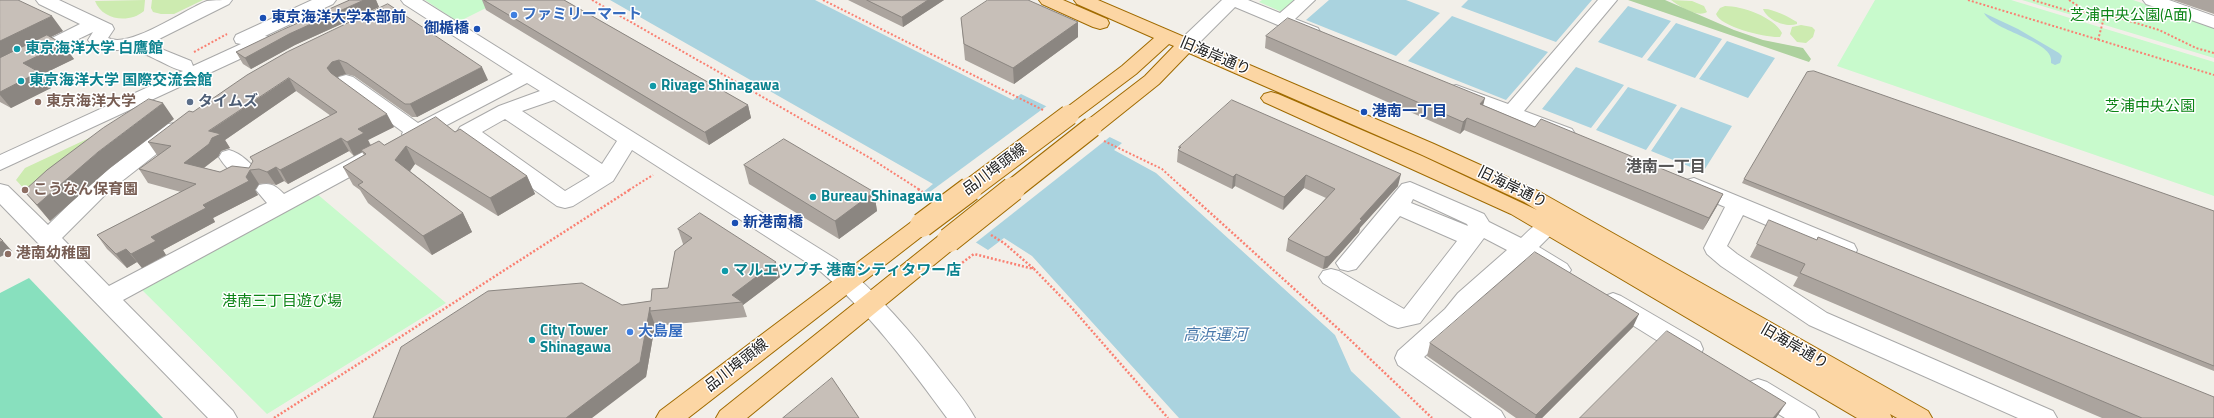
<!DOCTYPE html>
<meta charset="utf-8">
<style>
body{margin:0}
canvas{display:block;background:#f2efe9}
</style>
<canvas width="2214" height="418"></canvas>
<script>
const g = document.querySelector('canvas').getContext('2d');
g.lineJoin = 'round';
function fill(path, color) { g.fillStyle = color; g.fill(path, 'evenodd'); }
function stroke(path, color, width, dash) { g.strokeStyle = color; g.lineWidth = width; g.lineCap = dash ? 'butt' : 'round'; g.setLineDash(dash || []); g.stroke(path); }
function label(font, color, halo, rows, align = 'center') {
  g.font = font + ' "Titillium Web","Noto Sans JP",sans-serif'; g.lineWidth = 3; g.setLineDash([]); g.textBaseline = 'middle'; g.strokeStyle = halo; g.fillStyle = color; for (const [text, x, y, turn = 0] of rows) {
    g.save(); g.translate(x, y); g.rotate((+turn || 0) * Math.PI / 180); g.textAlign = isNaN(turn) ? turn : align; if (halo) g.strokeText(text, 0, 0); g.fillText(text, 0, 0); g.restore();
  }
}
const grass = new Path2D(`
 M145,0l-1,11c-15,13 -42,9 -49,-10z
 M152,0h51l-29,14h-13l-8,-2 -2,-4z
 M1671,0l21,1 12,5 3,6c-10,6 -28,-6 -36,-12z
 M1725,6c17,0 49,11 57,27l-2,4c-13,1 -60,-10 -64,-23l4,-6z
 M1763,9c9,-1 26,8 34,13v2c-11,4 -30,-4 -34,-15z
 M1801,25l11,2 3,3 -2,7 -7,6 -9,-1 -7,-8 2,-7z
 M102,132l-77,58 -9,-10 9,-12z`);
const forest = new Path2D(`
 M1628,0h37l69,30 29,10 40,8 8,11 -2,3z`);
const park = new Path2D(`
 M425,0h77l-44,22z
 M1262,0h33l-13,12 -23,-10z
 M1875,0h136l203,62v134l-377,-130z
 M2022,0h111l81,27v31z
 M310,188l136,115 -179,111 -132,-131z`);
const pitch = new Path2D(`
 M29,278l134,140h-163v-125z`);
const water = new Path2D(`
 M610,0h205l198,100 8,-6 101,49 -8,7 42,23 179,162 16,36 50,47h-222l-147,-162 -28,-18 -16,12 -77,-48 22,-18z
 M1329,0h77l34,13 -44,43 -90,-36z
 M1468,0h124l-36,42 -95,-35z
 M1628,6l43,15 -29,37 -44,-16z
 M1984,13l34,16 41,24 3,3 -2,7 -5,2 -4,-2c5,-22 -57,-31 -67,-50z
 M1452,16l96,36 -42,48 -98,-39z
 M1676,23l46,16 -27,39 -48,-18z
 M1727,41l48,17 -27,40 -49,-19z
 M1576,67l48,18 -33,43 -49,-19z
 M1628,87l49,18 -31,45 -50,-20z
 M1681,107l51,19 -29,46 -52,-21z`);
const pier = new Path2D(`
 M1048,105l63,31 -137,108 -62,-39z`);
const pathFar1 = new Path2D(`
 M592,0l278,158 50,32
 M823,0l220,110
 M1968,0l246,75
 M2033,0l39,12 31,1 56,17 37,18 18,5
 M2069,0l18,12
 M2098,40l7,-26
 M194,52l33,-18
 M1104,141l58,28 23,21
 M629,190l24,-15`);
const path = new Path2D(`
 M918,189l9,6
 M1184,189l160,145 88,84
 M991,235l13,8 30,26
 M951,265h8l15,-11 60,15 37,38 97,111
 M274,418l357,-229`);
const minor = new Path2D(`
 M36,0h23l53,25 2,4 -6,9c22,11 77,-29 99,-37 7,-1 18,-1 25,-1l-3,4 -80,40 42,17 2,5 48,-22 -5,-1 -2,-4 2,-4 76,-35h24l-3,4 -68,32 5,1 2,4 -2,4 -270,125v-15l183,-84c-16,-4 -38,-20 -52,-21 -16,-2 -32,6 -43,-10l5,-8 -93,45v-13l80,-40 -41,-20z
 M401,0h21l414,259c42,34 76,74 109,117 10,13 22,27 30,42h-28c-39,-53 -77,-105 -127,-147l-188,-121 -19,31 -40,25 -8,2 -8,-2 -97,-69 -3,-5 3,-5 39,-21 41,-15 -13,-8 -103,54 -12,4 -7,-2 -3,-5 1,-2 -64,-47 -3,-4 3,-4 7,-2 7,2 65,46 95,-49 -109,-70zM554,100l63,41 -15,23 -80,-53zM505,119l85,57 -25,15 -83,-59z
 M1222,0h26l32,13 15,-13h20l-20,19 23,9 2,4 -2,4 -7,2 -7,-2 -69,-29 -42,42 -7,2 -7,-2 -2,-4 2,-4z
 M1598,0h19l-93,111 48,18 3,5 -3,5 -7,2 -7,-2 -109,-44 -3,-4 3,-4 7,-2 52,19z
 M2143,0h26l45,16v12l-68,-24z
 M175,123l7,1 3,5 -3,5 -74,58 -46,46 47,48 158,-83 -11,-13 3,-5c12,-3 17,1 25,9l81,-43 7,-2 7,2 3,5 -3,5 -256,139 110,111 4,7h-29l-208,-214v-20l8,2 40,39 44,-43 76,-58z
 M229,150c12,3 24,15 31,25l-3,5c-16,4 -30,-10 -38,-23l3,-5z
 M1694,178l160,66 3,6 -3,6 -8,2 -8,-2 -95,-41 -16,31 10,8 90,59 226,98 4,7h-39l-209,-93 -88,-59 -14,-12 -3,-6 21,-41 -39,-17 -3,-5 3,-5z
 M1410,182l74,32 5,8 32,16c11,-10 20,-22 36,-17l3,5 -21,21 28,17 4,6 -4,6c-16,5 -29,-8 -42,-16l-51,45 -11,16 -39,36 77,54 4,7h-33l-74,-53 -3,-7 3,-7 47,-42 13,-16 49,-43 -23,-12 -64,85 -22,5 -9,-3 -66,-42 -4,-6 4,-6 8,-2 8,2 65,38 53,-68 -57,-25 -44,53 -8,2 -8,-2 -4,-6 66,-79zM1413,199l54,25 1,2 -57,-23z
 M1613,293l8,3 79,46 3,7 -3,7 -9,2 -9,-2 -77,-48 -4,-6 4,-6z
 M1758,379l9,3 48,29 4,7h-34l-36,-22 -4,-7 4,-7z`);
const major = new Path2D(`
 M1039,0h24l44,19 2,4 -2,4 -7,2 -7,-2 -51,-23z
 M1074,0h24l336,144 106,48 388,219 4,7h-35l-7,-4 2,4h-35l-346,-204 -247,-112 -3,-4 3,-4 7,-2 7,2 144,62 115,54 -13,-8 -104,-48 -231,-101 -30,31 -60,48 -7,1 -7,-1 -3,-5 3,-5 60,-46 29,-30 -5,-2 -33,30 -60,45 -7,2 -7,-2 -3,-4 3,-4 60,-45 32,-28 -77,-34z
 M922,217l8,3 3,5 -3,5 -242,188h-32l4,-7 254,-191z
 M949,232l8,2 3,6 -3,6 -210,172h-31l4,-7 221,-177z`);
const majorBridgeFar1 = new Path2D(`
 M969,190l100,-75
 M1012,190l80,-63`);
const majorBridge = new Path2D(`
 M922,225l48,-36
 M949,240l64,-51`);
const wall = new Path2D(`
 M0,0l63,31 -12,6 23,22 -33,16 10,13 -40,20 -11,-6z
 M350,0h26l3,7 -84,38 -44,24 -8,-5 -7,-12z
 M482,0h82l184,105 3,13 -42,27 -223,-135z
 M848,0h96l-41,27z
 M2173,0h41v14z
 M961,18l117,4v15l-64,47 -49,-24z
 M1266,36l217,69 52,22 188,67 -6,12 -14,24 -239,-100 -4,4 -195,-86z
 M287,52l201,28 -71,37h-5l-58,-41 -8,-2 -7,2 -2,1 57,50 -26,13 3,5h13l71,-13 72,44 8,18 -37,22 -83,-52 -5,7 53,42 9,19 -40,23 -64,-52 -8,-13 -7,-5 -10,-18 21,-12 -2,-3 -8,4 -5,-5 -61,33 -4,-3 -8,4 -9,-2 -8,1 -4,6 3,5 -45,23 2,4 -52,28 3,5 -24,13 -5,-6 -10,6 -20,-19 -10,-14 84,-43 -33,-9 -9,-14 19,-14h-1l-9,-13zM296,91l35,25 -82,52 -29,4 -16,-4 14,-11 3,-6 9,-3 -5,-8z
 M174,119l-64,49 -60,53 -26,-30z
 M1179,147l219,39 -38,42 -1,4 -32,36 -4,1 -37,-18 2,-12 38,-41 -22,-10 -21,22 -48,-24 -3,3 -55,-27 1,-12 1,-1z
 M744,165l130,27 3,19 -38,28 -90,-55z
 M1744,179l470,32v160l-472,-188z
 M678,229l102,48 -37,28 4,12 -91,9 -1,-1 -9,52 -24,-72 29,-4 17,-13 16,-44h-1z
 M1757,244l457,174h-112l-309,-132 5,-9 -48,-20z
 M1633,327l-91,91h-26l-89,-62 3,-13z`);
const shadedWall = new Path2D(`
 M364,0h12l3,7 -84,38 -44,24 -6,-11 44,-24z
 M928,0h16l-41,27 -1,-10z
 M52,16l11,15 -63,31v-21z
 M1078,22v15l-64,47 -1,-16z
 M63,44l11,15 -33,16 10,13 -40,20 -11,-13v-3l23,-29z
 M339,60l7,14 -7,2 -5,5 -7,-13 5,-6z
 M482,67l6,13 -71,37 -7,-13z
 M289,78l7,13 -71,49 5,8 -9,3 -3,6 -25,19 -9,-13 28,-25 -3,-7z
 M1485,98l-3,12 -2,-6z
 M163,103l11,16 -64,49 -60,53 -13,-16 61,-53z
 M748,105l3,13 -42,27 -4,-13z
 M387,114l7,13 -26,13 3,7 -10,3 1,2 -8,4 -7,-14 11,-13z
 M1467,118l-3,12 -4,4 3,-12z
 M341,138l8,13 -61,33 -8,-14z
 M406,146l9,18 -10,14 -10,-18z
 M276,167l8,14 -8,4 -9,-13z
 M250,170l9,14 -4,6 3,5 -45,23 2,4 -52,28 3,5 -24,13 -11,-14 20,-17 52,-32 43,-28z
 M1236,174l-1,12 -3,3 1,-12z
 M1401,174l-3,12 -38,42 -1,4 -32,36 -4,1 2,-12 35,-38z
 M1306,175l-2,13 -21,22 1,-13z
 M527,176l8,18 -37,22 -8,-18z
 M874,192l3,19 -38,28 -4,-18z
 M1723,194l-6,12 -14,24 6,-12z
 M463,213l9,19 -40,23 -9,-19z
 M3,241l9,10 -12,6v-15z
 M126,249l11,13 -10,6 -11,-14z
 M776,262l4,15 -37,28 -1,-3 -10,-7z
 M650,307v4l5,14 -9,52 -54,41h-26z
 M1639,314l-6,13 -91,91h-7l1,-3z
 M1786,403l-10,15h-3z`);
const building = new Path2D(`
 M0,0h18l34,16 -52,25z
 M350,0h14l-75,34 -44,24 -9,-6 46,-22z
 M484,0h80l184,105 -43,27z
 M867,0h61l-26,17z
 M988,0h40l50,22 -65,46 -49,-24 -3,-26z
 M388,4l94,63 -72,37h-5l-58,-41 -8,-3 -7,2 -5,6 4,5 56,41 -29,15 6,4 -17,9 -6,-4 -61,32 -4,-3 -9,5 -8,-3 -9,1 -4,7 3,4 -46,24 3,3 -55,29 5,4 -25,13 -5,-5 -10,5 -19,-19 99,-51 -57,-15 32,-23 -23,-4 41,-31 4,1 54,-37 40,-23zM289,78l48,34 -87,45 3,4 -4,7 -17,-2 -12,6 -36,-9 25,-19 3,-6 9,-4 -12,-3z
 M1288,18l197,80 -5,6 55,23 6,-8 182,75 -14,24 -242,-100 -4,4 -197,-86z
 M47,35l16,9 -40,19 16,9 -39,20v-34z
 M1814,71l400,140v155l-470,-187 63,-107z
 M149,99l14,4 -65,49 -61,53 -13,-14 23,-21 56,-42z
 M1232,100l169,74 -41,45 2,1 -33,36 -4,1 -37,-18 47,-50 -29,-14 -22,22 -48,-23 -3,3 -55,-27 3,-3h-2z
 M436,117l19,15 5,-3 67,47 -37,22 -84,-52 -11,14 68,53 -40,23 -65,-51 5,-3 -20,-15 23,-13 -5,-4 18,-9 5,4z
 M784,139l90,53 -39,29 -91,-56z
 M700,213l76,49 -44,33 10,7 -92,9v-4l-10,55 -74,56h-193l28,-71 87,-56 94,-8 40,22 29,-4 1,-12 16,-1 7,-37 17,-13 -14,-9z
 M1769,220l48,20 1,-3 396,160v21h-72l-342,-145 5,-9 -48,-20z
 M0,238l3,3 -3,1z
 M1535,252l104,62 -103,101 -106,-72z
 M1667,331l119,72 -13,15h-193z
 M832,378l27,40h-76z`);
const markers = [
 [514,15,4,"#3f7fe0"],
 [263,18,4,"#1a4fb4"],
 [477,29,4,"#1a4fb4"],
 [17,49,4,"#0f9aa8"],
 [21,81,4,"#0f9aa8"],
 [653,86,4,"#0f9aa8"],
 [38,102,4,"#8d6e63"],
 [190,102,4,"#5c6f8a"],
 [1364,112,4,"#1a4fb4"],
 [25,190,4,"#8d6e63"],
 [813,197,4,"#0f9aa8"],
 [735,223,4,"#1a4fb4"],
 [8,254,4,"#8d6e63"],
 [725,271,4,"#0f9aa8"],
 [630,332,4,"#3f7fe0"],
 [532,340,4,"#0f9aa8"]
];
const shopNames = [
 ["ファミリーマート",522,15],
 ["大島屋",638,332]
];
const parkNames = [
 ["芝浦中央公園(A面)",2131,16],
 ["芝浦中央公園",2150,107],
 ["港南三丁目遊び場",282,302]
];
const transitNames = [
 ["東京海洋大学本部前",271,18],
 ["御楯橋",469,29,"right"],
 ["港南一丁目",1372,112],
 ["新港南橋",743,223]
];
const cultureNames = [
 ["東京海洋大学 白鷹館",25,49],
 ["東京海洋大学 国際交流会館",29,81],
 ["Rivage Shinagawa",661,86],
 ["Bureau Shinagawa",821,197],
 ["マルエツプチ 港南シティタワー店",733,271],
 ["City Tower",540,331],
 ["Shinagawa",540,348]
];
const streetNames = [
 ["旧海岸通り",1215,57,23],
 ["品川埠頭線",995,170,-37],
 ["旧海岸通り",1512,188,26],
 ["旧海岸通り",1794,347,30],
 ["品川埠頭線",737,366,-38]
];
const educationNames = [
 ["東京海洋大学",46,102],
 ["こうなん保育園",33,190],
 ["港南幼稚園",16,254]
];
const serviceNames = [
 ["タイムズ",198,102]
];
const neighbourhoodNames = [
 ["港南一丁目",1666,168]
];
const waterNames = [
 ["高浜運河",1215,336]
];
fill(grass, '#cdebb0');
fill(forest, '#add19e');
fill(park, '#c8facc');
fill(pitch, '#88e0be');
fill(water, '#aad3df');
fill(pier, '#f2efe9');
stroke(minor, '#a9a9a9', 2);
stroke(major, '#a06b00', 2);
stroke(pathFar1, '#fa8072', 2, [2, 2]);
stroke(path, '#fa8072', 2.5, [2, 2]);
fill(minor, '#fff');
fill(major, '#fcd6a4');
stroke(majorBridgeFar1, '#a06b00', 22, []);
stroke(majorBridge, '#a06b00', 26, []);
stroke(majorBridgeFar1, '#fcd6a4', 20);
stroke(majorBridge, '#fcd6a4', 24);
fill(wall, '#aba49e');
fill(shadedWall, '#8b8681');
fill(building, '#c7bfb8');
stroke(building, '#8b8681', 1);
for (const [x, y, r, color] of markers) { const dot = new Path2D(); dot.arc(x, y, r, 0, 2 * Math.PI); g.fillStyle = color; g.fill(dot); stroke(dot, '#fff', 1.5); }
label('bold 15px', '#366cbe', '#fff', shopNames, 'left');
label('15px', '#0c8416', '#fff', parkNames);
label('bold 15px', '#164399', '#fff', transitNames, 'left');
label('bold 15px', '#0d838f', '#fff', cultureNames, 'left');
label('15px', '#222', '#fff', streetNames);
label('bold 15px', '#785e54', '#fff', educationNames, 'left');
label('bold 15px', '#4e5e75', '#fff', serviceNames, 'left');
label('bold 16px', '#555', '#fff', neighbourhoodNames);
label('italic 16px', '#4a7aab', '#fff', waterNames);
</script>
